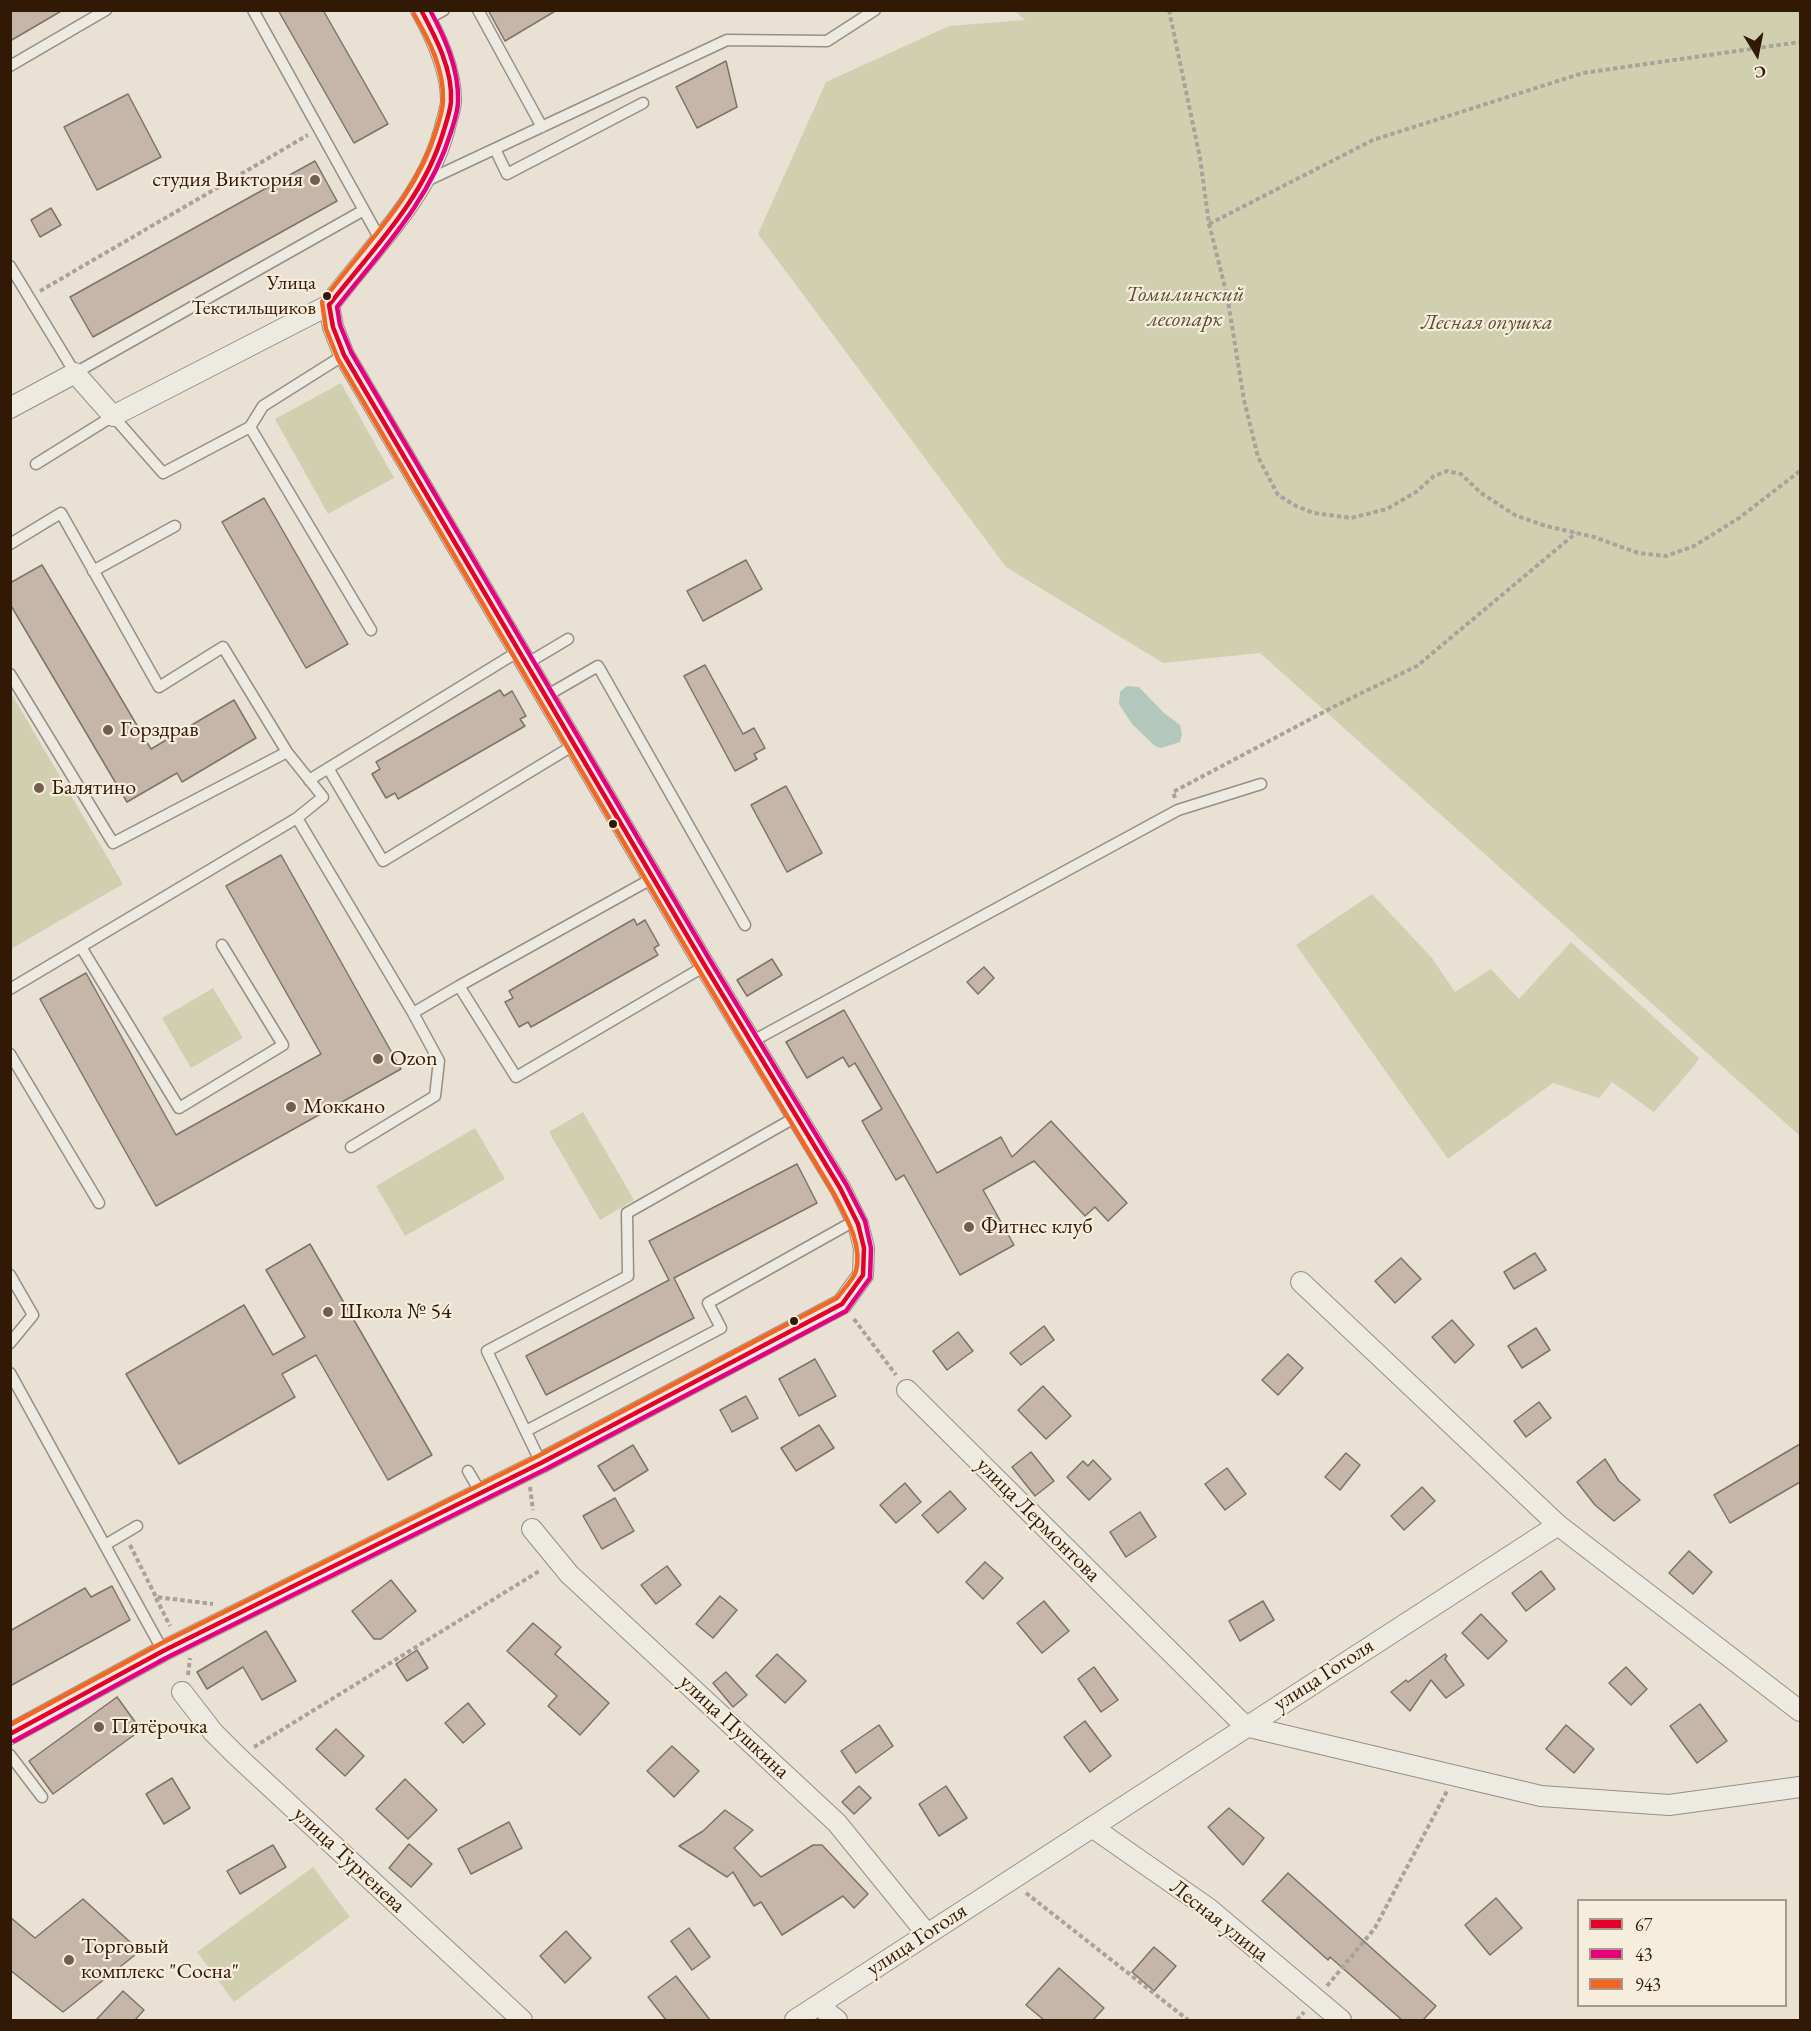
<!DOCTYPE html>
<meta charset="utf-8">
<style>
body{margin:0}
#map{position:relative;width:1811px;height:2031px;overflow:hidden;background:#e9e1d3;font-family:"EB Garamond",serif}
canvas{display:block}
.frame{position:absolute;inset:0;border:12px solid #311906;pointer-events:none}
.legend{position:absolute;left:1577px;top:1899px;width:210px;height:108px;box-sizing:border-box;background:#f6eddd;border:2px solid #a79887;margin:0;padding:8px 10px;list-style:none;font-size:18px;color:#311906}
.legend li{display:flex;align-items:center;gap:12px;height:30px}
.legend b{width:30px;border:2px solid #a79887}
.north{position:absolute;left:1727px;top:24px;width:60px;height:60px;-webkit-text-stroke:4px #f6eddd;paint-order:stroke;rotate:170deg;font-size:16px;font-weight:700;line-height:24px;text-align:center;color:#311906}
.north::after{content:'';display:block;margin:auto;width:21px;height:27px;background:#311906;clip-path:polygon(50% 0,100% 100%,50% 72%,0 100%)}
</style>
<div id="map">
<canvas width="1811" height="2031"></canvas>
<div class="frame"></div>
<ul class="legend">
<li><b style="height:8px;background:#e4002b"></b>67</li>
<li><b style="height:8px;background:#e5007d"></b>43</li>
<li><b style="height:8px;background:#f26522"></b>943</li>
</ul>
<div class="north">С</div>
</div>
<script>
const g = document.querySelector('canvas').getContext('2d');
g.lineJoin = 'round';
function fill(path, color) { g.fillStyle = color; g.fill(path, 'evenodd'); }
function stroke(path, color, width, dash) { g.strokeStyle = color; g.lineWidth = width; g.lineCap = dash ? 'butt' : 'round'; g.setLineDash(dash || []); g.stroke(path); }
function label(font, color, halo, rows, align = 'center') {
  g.font = font + ' "EB Garamond",serif'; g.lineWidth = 4.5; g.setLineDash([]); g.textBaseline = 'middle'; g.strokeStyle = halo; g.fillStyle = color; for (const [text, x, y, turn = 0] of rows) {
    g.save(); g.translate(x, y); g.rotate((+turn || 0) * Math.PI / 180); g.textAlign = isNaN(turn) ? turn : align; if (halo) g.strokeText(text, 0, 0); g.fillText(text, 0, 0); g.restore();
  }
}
const green = new Path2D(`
 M1015,11h785v1125l-540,-483 -97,10 -157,-96 -248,-333 68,-152 123,-56 76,-6z
 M341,383l53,95 -66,36 -53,-95z
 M11,693l112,191 -112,65z
 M1372,894l60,64 23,34 36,-23 28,30 52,-57 128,116 -5,8 -40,46 -42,-30 -13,16 -46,-15 -105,76 -152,-214z
 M213,988l30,50 -52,30 -29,-50z
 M583,1112l51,88 -34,20 -51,-88z
 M475,1128l30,51 -100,57 -29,-50z
 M313,1867l37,50 -116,85 -37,-50z`);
const water = new Path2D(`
 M1127,686l12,1 25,26 16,12 2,9 -2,8 -19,6 -6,-2 -23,-22 -13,-20 1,-12z`);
const building = new Path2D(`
 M10,10h53l-53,31z
 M278,10h45l65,114 -34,19z
 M488,10h69l-52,31z
 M726,61l11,46 -40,21 -21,-41z
 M128,94l33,63 -64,33 -33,-63z
 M315,161l22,40 -244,136 -23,-40z
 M51,208l10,17 -21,12 -9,-17z
 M264,498l84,146 -42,24 -84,-146z
 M746,560l16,29 -59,32 -16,-30z
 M42,565l109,184 83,-49 22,38 -74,44 -5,-9 -50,29 -117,-198v-21z
 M705,665l38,69 11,-6 11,20 -11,6 3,5 -22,12 -51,-95z
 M500,690l4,6 8,-5 14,25 -6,3 5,7 -127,73 -3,-6 -9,5 -14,-24 8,-5 -4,-7z
 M786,786l36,67 -35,19 -36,-67z
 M281,855l120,214 -245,137 -116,-207 46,-26 90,162 145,-81 -95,-168z
 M634,919l3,6 8,-5 14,25 -5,3 4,7 -127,72 -3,-5 -9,5 -14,-25 8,-4 -4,-7z
 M772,959l10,16 -35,21 -10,-16z
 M984,967l10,11 -16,16 -11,-12z
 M844,1010l93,163 64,-36 11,20 39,-36 76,82 -19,18 -13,-14 -10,9 -51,-55 -51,29 31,55 -54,30 -56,-100 -8,5 -34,-59 20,-12 -27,-46 -6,4 -6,-10 -36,21 -21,-36z
 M797,1164l20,39 -143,75 20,40 -148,77 -20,-39 143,-76 -20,-39z
 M310,1244l122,211 -44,25 -72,-125 -34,19 13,23 -116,67 -53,-90 118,-69 29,50 32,-18 -39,-67z
 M1535,1253l11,17 -32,19 -10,-17z
 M1401,1258l20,21 -26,24 -20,-22z
 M1452,1320l22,25 -19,18 -23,-26z
 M1044,1326l10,14 -33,25 -11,-12z
 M1536,1328l14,22 -28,18 -14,-22z
 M958,1332l15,19 -26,19 -14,-19z
 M1288,1354l15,14 -25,27 -16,-15z
 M815,1359l21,37 -37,20 -20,-37z
 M1043,1386l28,30 -25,23 -28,-29z
 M746,1396l12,22 -26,14 -12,-22z
 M1539,1402l12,16 -25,19 -12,-16z
 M819,1425l15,23 -38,23 -15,-23z
 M1800,1444v38l-70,41 -16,-28z
 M633,1445l15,25 -34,21 -16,-25z
 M1031,1452l23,29 -19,15 -23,-29z
 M1346,1453l14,12 -20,25 -15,-13z
 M1605,1459l14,22 21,19 -26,21 -19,-16 -18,-23z
 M1093,1460l18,19 -22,21 -22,-23 16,-16 5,5z
 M1227,1468l19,26 -21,16 -20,-26z
 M905,1483l16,19 -25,21 -16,-18z
 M1422,1487l13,14 -31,29 -13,-14z
 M950,1491l16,18 -28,24 -16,-18z
 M615,1498l19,33 -32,18 -19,-33z
 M1140,1512l16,25 -30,20 -16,-25z
 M1689,1551l23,21 -19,22 -24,-21z
 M985,1562l18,16 -20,21 -17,-17z
 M667,1566l14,19 -25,19 -15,-19z
 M1541,1571l14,18 -29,22 -14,-18z
 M391,1580l25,31 -35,28h-7l-22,-28z
 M112,1586l18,34 -120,66v-55l75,-43 6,9z
 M720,1596l17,14 -24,28 -17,-14z
 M1044,1601l25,30 -27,22 -25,-30z
 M1263,1601l11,19 -34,21 -11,-20z
 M1481,1614l26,27 -19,18 -26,-26z
 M533,1623l28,24 -6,7 54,49 -29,32 -32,-29 9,-10 -50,-45z
 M266,1631l30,50 -34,19 -19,-33 -36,22 -10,-17z
 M417,1650l11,18 -21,13 -11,-17z
 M777,1654l29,27 -21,22 -29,-27z
 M1445,1654l2,2 -2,3 19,26 -18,13 -15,-18 -21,31 -19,-19 15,-12 2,2z
 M1094,1667l24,33 -17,12 -23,-33z
 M1626,1667l21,22 -16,16 -22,-22z
 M726,1672l21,23 -14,12 -20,-24z
 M117,1697l24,33 -88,64 -24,-33z
 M468,1703l17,21 -22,19 -18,-20z
 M1700,1704l27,37 -30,22 -27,-37z
 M1085,1721l26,35 -21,16 -26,-35z
 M879,1725l14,21 -37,27 -15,-22z
 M1566,1725l28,24 -20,24 -28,-24z
 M336,1729l28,27 -19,20 -29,-27z
 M672,1746l27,25 -25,26 -27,-26z
 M172,1778l18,30 -26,16 -18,-30z
 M405,1779l32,31 -29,29 -32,-30z
 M859,1786l12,12 -17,16 -12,-12z
 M946,1786l21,32 -28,18 -20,-32z
 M1229,1808l35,30 -21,27 -35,-38z
 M725,1810l28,20 -19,18 27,29 52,-32h9l46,49 -14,14 -11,-12 -61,39 -21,-33 -7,4 -21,-34 -6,5 -48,-31 24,-15z
 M509,1822l13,26 -51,26 -13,-25z
 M409,1844l23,20 -21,23 -22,-19z
 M273,1845l13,22 -46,27 -13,-23z
 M1288,1873l148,133 -13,14h-21l-72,-63 -2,3 -66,-59z
 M1496,1898l26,30 -32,27 -25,-30z
 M83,1899l57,52 -77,61 -53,-42v-53l25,21z
 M689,1928l21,29 -18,13 -21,-29z
 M566,1931l25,27 -26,25 -25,-27z
 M1154,1947l22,19 -22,25 -22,-19z
 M1059,1968l45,40 -11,12h-49l-18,-15z
 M676,1976l34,44h-44l-18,-23z
 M123,1991l21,19 -9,10h-39z`);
const path = new Path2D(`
 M1169,10l31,148 9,66 18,71 17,105 14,57 20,38 18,11 18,7 37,5 36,-9 29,-17 18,-16 13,-5 14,3 20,19 34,22 31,11 48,11 44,16 28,3 28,-10 45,-28 61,-47
 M1209,224l164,-84 210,-67 217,-31
 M40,291l268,-156
 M1175,798l-2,-6 164,-87 80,-39 159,-133
 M854,1319l42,56
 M530,1487l3,23
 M130,1545l26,52 57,7
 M156,1598l14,28
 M188,1675l2,-17
 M254,1747l287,-177
 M1026,1893l162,127
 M1327,1986l48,-58 72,-137
 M1297,2020l7,-8`);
const lane = new Path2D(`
 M253,10l128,231
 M478,10l64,117
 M426,20l18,-10
 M10,66l96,-56
 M495,149l12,25 136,-71
 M424,182l303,-142 100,1 48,-31
 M10,266l65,107 289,-163
 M250,427l121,203
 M36,464l77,-48 50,57 87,-46 13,-21 81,-51
 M10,544l51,-31 98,174 64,-40 64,105 36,45 -26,21 116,195 46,-27 57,91 189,-111
 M93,571l82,-45
 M526,664l42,-25
 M10,674l103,169 174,-91
 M546,696l52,-30 147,259
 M328,768l55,93 191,-116
 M309,780l210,-129
 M81,947l98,161 104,-63 -61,-100
 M459,986l194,-108
 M10,989l287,-171
 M751,1042l427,-232 83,-26
 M10,1054l89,149
 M351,1147l84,-51 4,-35 -26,-48
 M10,1275l23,40 -23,28
 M10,1373l153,278
 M526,1431l195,-103 -13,-25 148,-83
 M541,1463l-54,-112 141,-75 -1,-63 169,-96
 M468,1471l13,22
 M105,1545l32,-19
 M10,1755l32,42`);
const street = new Path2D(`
 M10,408l65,-35 38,43 216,-111
 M1301,1282l257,243 242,186
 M907,1390l338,336
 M532,1529l37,45 268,249 90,111
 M182,1692l31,40 25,25 284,263
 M1245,1726l296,70 128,9 131,-18
 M10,1734l153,-83 378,-188 301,-159 21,-29 1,-27 -6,-24 -18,-36 -135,-222 -361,-611 -11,-28 -4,-22c43,-58 101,-110 117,-182 2,-7 5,-16 5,-23 0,-31 -15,-63 -30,-90
 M1092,1827l116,81 133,112
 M818,2005l19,15
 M795,2020l763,-495`);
const bus1 = new Path2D(`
 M10,1734l153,-83 378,-188 301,-159 21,-29 1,-27 -6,-24 -18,-36 -135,-222 -361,-611 -11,-28 -4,-22c42,-54 94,-105 114,-172 3,-10 7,-21 8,-31 2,-32 -15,-64 -30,-92`);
const bus2 = new Path2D(`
 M14,1741l152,-83 378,-188 302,-159 24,-33 1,-30 -6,-27 -19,-37 -135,-222 -360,-610 -11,-27 -3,-18c43,-55 93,-106 114,-175 3,-10 7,-20 7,-31 1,-32 -13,-63 -28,-91`);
const bus3 = new Path2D(`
 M10,1725l150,-81 378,-188 299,-158c5,-7 16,-18 19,-27 7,-27 -11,-56 -23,-79l-134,-222 -361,-611 -12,-30 -4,-27c41,-56 94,-104 114,-171 3,-10 7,-21 7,-31 1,-31 -14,-60 -29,-86`);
const markers = [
 [315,180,6,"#715f4e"],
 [327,296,5,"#311906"],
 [108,730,6,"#715f4e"],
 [39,788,6,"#715f4e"],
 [613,824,5,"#311906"],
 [378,1059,6,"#715f4e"],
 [291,1107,6,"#715f4e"],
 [969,1227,6,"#715f4e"],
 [328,1312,6,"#715f4e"],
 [794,1321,5,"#311906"],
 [99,1727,6,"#715f4e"],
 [69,1960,6,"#715f4e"]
];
const busNames = [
 ["Улица",316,284],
 ["Текстильщиков",316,309]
];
const poiNames = [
 ["студия Виктория",303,180,"right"],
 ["Горздрав",120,730],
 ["Балятино",51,788],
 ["Ozon",390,1059],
 ["Моккано",303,1107],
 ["Фитнес клуб",981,1227],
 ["Школа № 54",340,1312],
 ["Пятёрочка",111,1727],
 ["Торговый",81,1947],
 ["комплекс \"Сосна\"",81,1972]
];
const parkNames = [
 ["Томилинский",1185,295],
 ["лесопарк",1185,320],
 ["Лесная опушка",1487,323]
];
const streetNames = [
 ["улица Лермонтова",1038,1520,45],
 ["улица Гоголя",1324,1675,-33],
 ["улица Пушкина",734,1727,43],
 ["улица Тургенева",349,1860,43],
 ["Лесная улица",1219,1921,38],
 ["улица Гоголя",917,1940,-33]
];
fill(green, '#d0d0b1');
fill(water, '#b2c8bd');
fill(building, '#c5b6a8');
stroke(building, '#7c746a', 1.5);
stroke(lane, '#968f85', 13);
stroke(street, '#968f85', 22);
stroke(path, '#a8a29b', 4, [4.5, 3]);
stroke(lane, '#edeae2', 10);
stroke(street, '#edeae2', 20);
stroke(bus1, '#e4002b', 4.5);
stroke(bus2, '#e5007d', 4.5);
stroke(bus3, '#f26522', 4.5);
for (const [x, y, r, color] of markers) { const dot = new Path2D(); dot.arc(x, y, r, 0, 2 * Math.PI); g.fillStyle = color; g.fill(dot); stroke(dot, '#f6eddd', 2); }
label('20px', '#311906', '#f6eddd', busNames, 'right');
label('22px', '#311906', '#f6eddd', poiNames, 'left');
label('italic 22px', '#5b4c31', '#f6eddd', parkNames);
label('22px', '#311906', '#f6eddd', streetNames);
</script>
